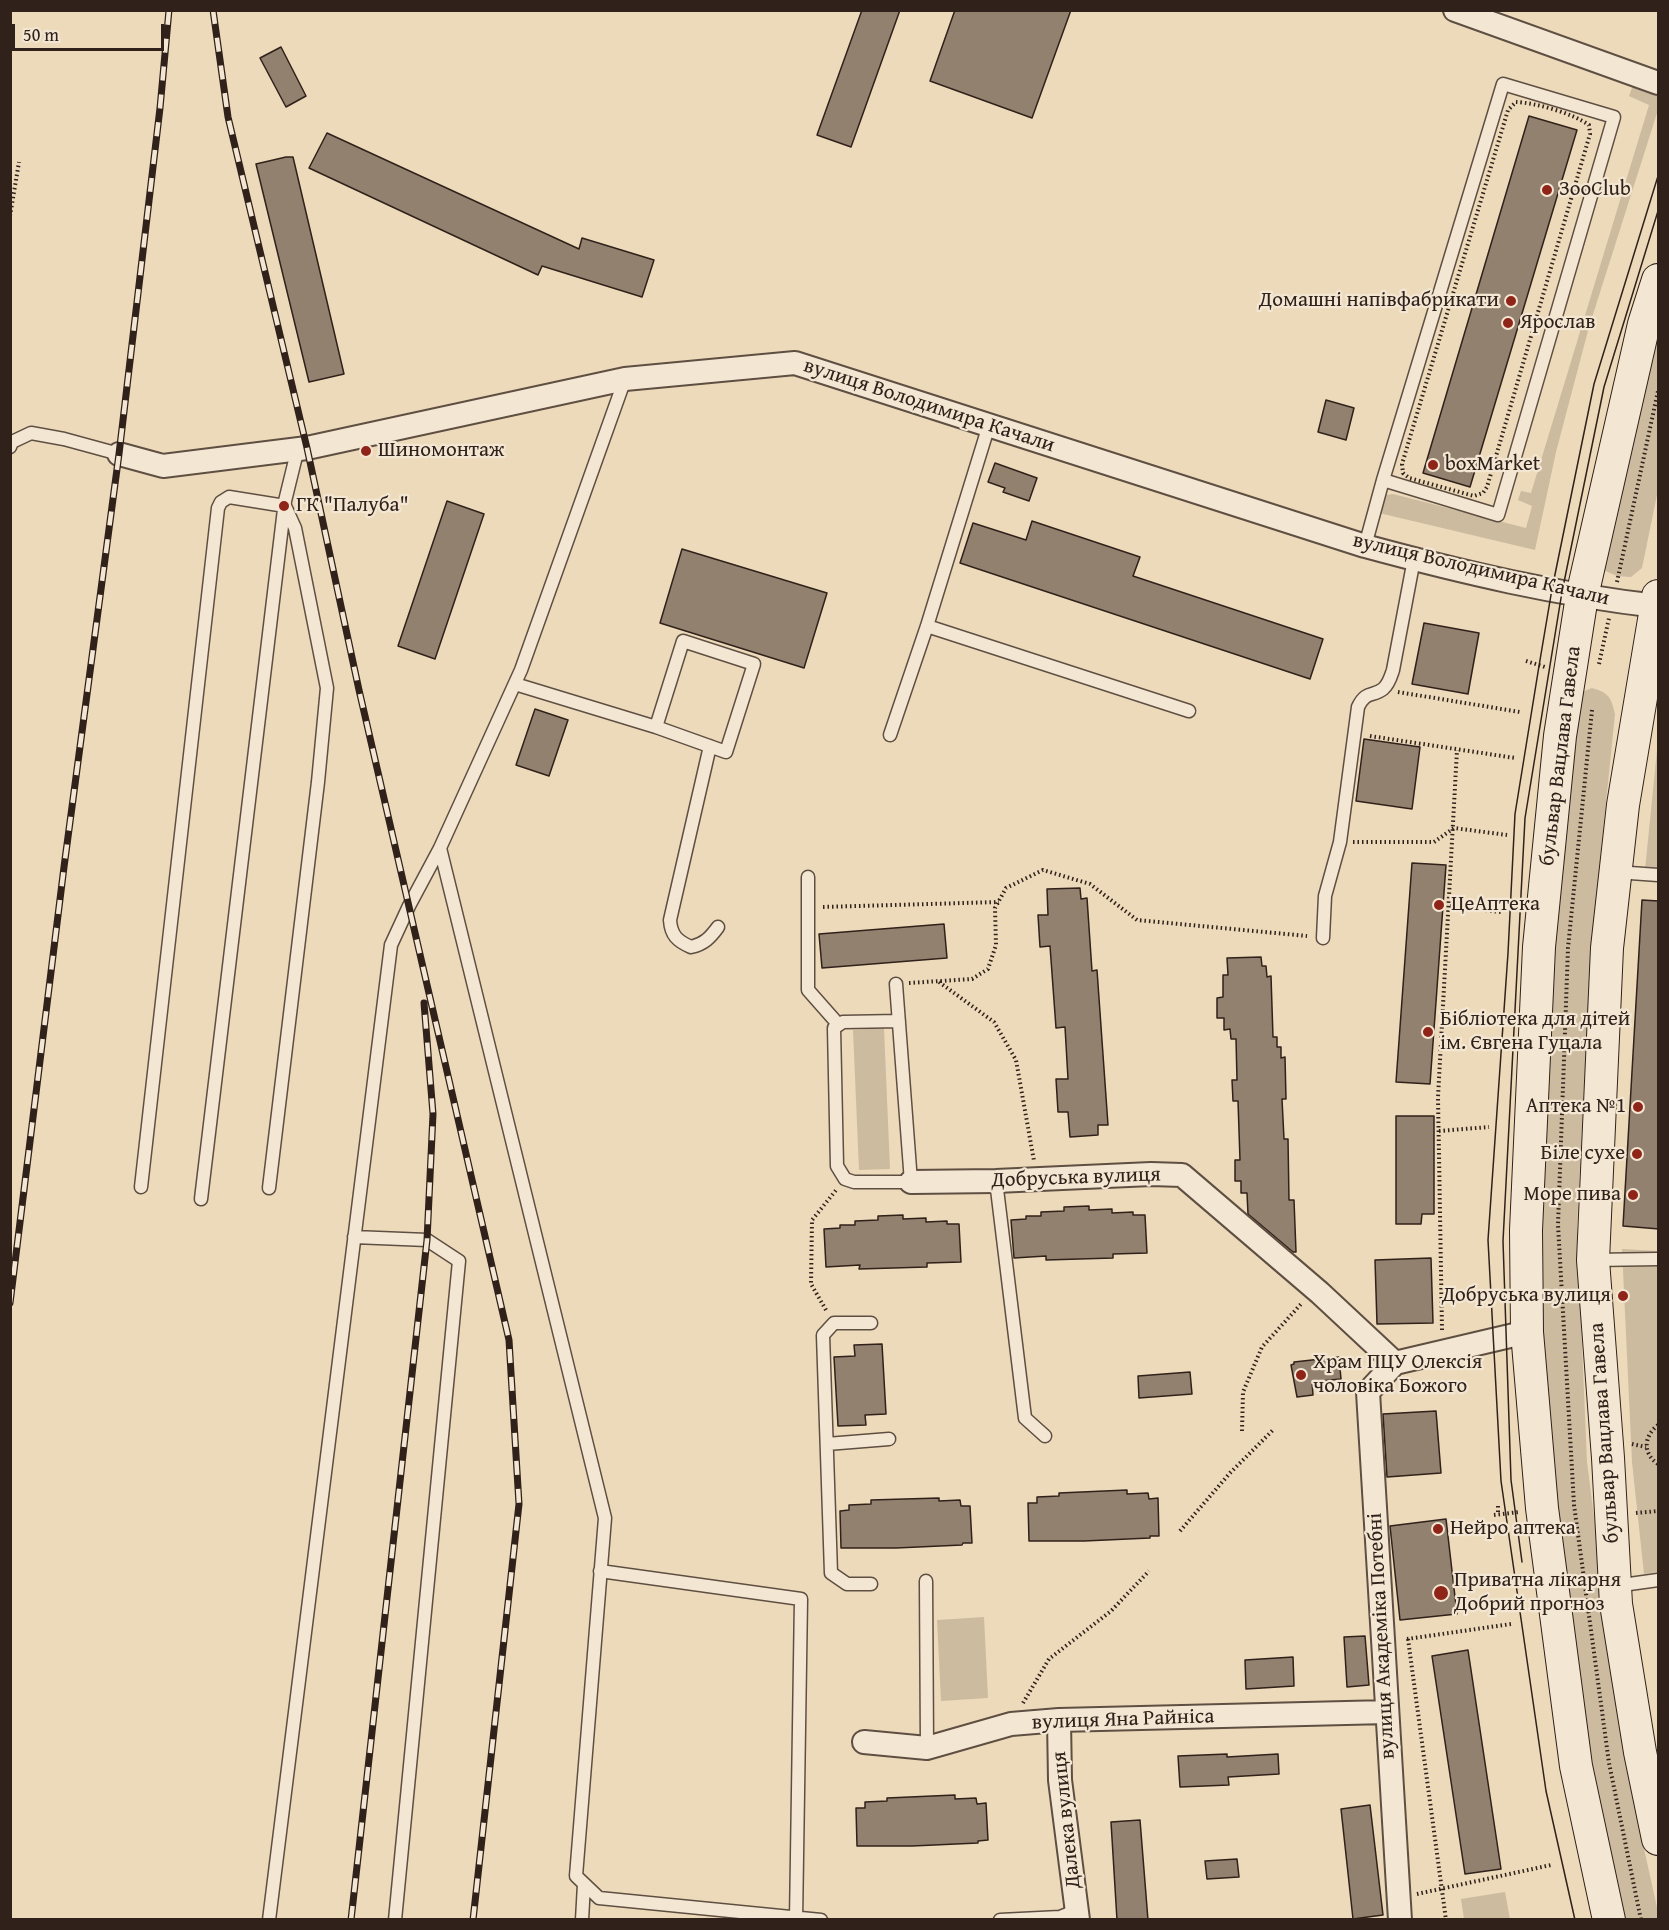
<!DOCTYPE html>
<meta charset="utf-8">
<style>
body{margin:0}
#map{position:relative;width:1669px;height:1930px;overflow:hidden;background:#eddabb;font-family:"Gentium Book Plus",serif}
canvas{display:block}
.frame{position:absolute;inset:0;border:12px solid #30211a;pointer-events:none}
.scale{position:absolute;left:12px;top:24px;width:152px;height:27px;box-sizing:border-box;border:3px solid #30211a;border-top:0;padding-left:8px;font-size:18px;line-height:21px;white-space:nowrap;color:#30211a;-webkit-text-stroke:4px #f3e7d3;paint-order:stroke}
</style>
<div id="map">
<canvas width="1669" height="1930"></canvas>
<div class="frame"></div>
<div class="scale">50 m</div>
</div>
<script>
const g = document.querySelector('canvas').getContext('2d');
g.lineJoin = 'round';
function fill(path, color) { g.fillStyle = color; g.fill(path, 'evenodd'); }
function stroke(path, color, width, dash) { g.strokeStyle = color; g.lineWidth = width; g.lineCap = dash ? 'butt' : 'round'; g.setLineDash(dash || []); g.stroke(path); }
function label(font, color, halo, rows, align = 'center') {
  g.font = font + ' "Gentium Book Plus",serif'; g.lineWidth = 4.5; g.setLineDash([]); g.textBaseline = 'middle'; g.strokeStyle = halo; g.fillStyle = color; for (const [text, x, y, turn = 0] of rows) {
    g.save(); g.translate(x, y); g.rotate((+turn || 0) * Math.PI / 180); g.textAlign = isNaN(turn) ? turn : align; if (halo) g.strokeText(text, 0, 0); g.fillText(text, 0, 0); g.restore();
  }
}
const green = new Path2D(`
 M1633,85l25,9v16l-69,217 -33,125 -21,98 -156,-37 7,-18 7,-1 133,34 6,-22 -14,-6 3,-9 10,2 118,-388 -20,-9z
 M1658,320v170l-16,78 -11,9 -14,-1 -14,-6z
 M1592,688c17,5 19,9 23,26l-24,235 -14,277 10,236 39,305 32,145v7h-39l-30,-145 -39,-308 -15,-235 9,-281 33,-256z
 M1658,740v131l-13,-1z
 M884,1028l6,141 -31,1 -6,-140z
 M1622,1249l36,2v321l-14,2 -12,-112z
 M984,1617l4,81 -47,3 -4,-81z
 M1505,1892l5,27h-46l-3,-20z`);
const building = new Path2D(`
 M862,10h38l-49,137 -34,-12z
 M955,10h116l-39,108 -102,-37z
 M281,47l25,49 -20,11 -26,-49z
 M1529,116l48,14 -107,357 -47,-14z
 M327,133l252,116 3,-11 72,22 -12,37 -100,-31 -4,9 -229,-107z
 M286,157h7l51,217 -35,8 -53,-218z
 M1326,400l28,8 -8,32 -28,-8z
 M995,463l42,15 -8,23 -26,-9 2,-4 -17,-6z
 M447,501l37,13 -49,145 -37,-13z
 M1032,521l108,36 -7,19 190,63 -13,40 -350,-116 13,-40 53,17z
 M682,549l145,44 -23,75 -144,-45z
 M1424,623l55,10 -11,61 -56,-10z
 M535,709l33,11 -19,56 -33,-11z
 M1364,739l56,8 -8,62 -56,-8z
 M1412,863l34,2 -16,219 -34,-2z
 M1080,888l1,11 6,-1 5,73 5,-1 11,155h-10v10l-28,2 -2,-25h-10l-2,-33h12l-3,-52 -9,1 -6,-82 -10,1 -2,-32h10l-1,-26z
 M1642,900l17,1v328l-36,-3z
 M944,924l3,34 -125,10 -3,-34z
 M1261,957l1,9h4l1,11 4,-1 2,61h4v10h4v11l4,-1 1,42h-4l2,40h4l1,61h5l2,52h-3l-45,-38 -1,-21h-6v-12h-6v-21h5l-2,-59h-5l-1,-21h5l-1,-41h-5l-1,-10 -6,1v-12h-7v-20l6,-1v-22h5l-1,-17z
 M1396,1116h38v98h-12l-1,10h-25z
 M1089,1206v4l23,-1v4l21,-1v3h12l2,38 -34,1v4l-67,2v-4l-32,2 -3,-38 15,-1v-3h15v-4l23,-1v-4z
 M903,1215v4l23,-1v4l21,-1v3h12l2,38 -34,1v4l-68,2 1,-4 -34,2 -2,-38 16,-1v-3h15v-4l23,-1v-4z
 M1431,1258l2,65 -56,1 -2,-64z
 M882,1344l4,70 -21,1 1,10 -28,1 -4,-69 21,-1 -1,-11z
 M1339,1357l2,22 -29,3 1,13 -16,2 -6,-32 3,-1v-2z
 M1190,1372l2,22 -53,4 -1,-22z
 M1436,1411l5,62 -54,4 -4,-63z
 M1127,1490v4l21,-1 1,6 9,-1 1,38h-9v2l-66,3h-55l-1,-38h9v-6l22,-1v-3z
 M939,1498v3l21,-1 1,6h9l2,37h-9l-1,2 -66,3h-55l-1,-37 9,-1v-5l22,-1v-4z
 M1446,1519l11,95 -57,6 -10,-94z
 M1365,1636l4,49 -22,2 -3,-50z
 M1468,1650l33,219 -36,5 -33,-218z
 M1293,1657l1,29 -48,3 -1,-29z
 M1227,1754v3l51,-3 1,20 -51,3 1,8 -49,2 -2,-31z
 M955,1795v4l21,-1 1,6 9,-1 2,37 -10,1v2l-66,3h-55l-1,-38h9v-6l22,-1v-3z
 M1370,1805l13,110 -30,4 -12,-110z
 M1140,1820l8,100h-31l-6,-98z
 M1237,1859l2,18 -32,2 -2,-18z`);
const path = new Path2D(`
 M1516,102c20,1 56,11 73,23l1,9 -103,353 -4,6 -9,3 -65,-18 -6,-5 -1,-9 106,-354z
 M10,216l9,-54
 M1617,582l41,-191
 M1526,661l19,6
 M1599,664l10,-46
 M1398,692l122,20
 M1592,710l-24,238 -10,277 16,280 35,258 32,157
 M1370,736l145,22
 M1353,842h81l20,-14 53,7
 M1450,906l51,6
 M823,907l176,-5
 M939,982l55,40 22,38 18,101
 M909,983l63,-4 16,-10 8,-24 -1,-37 11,-20 37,-18 47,14 47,36 170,16
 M1439,1131l50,-4
 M826,1310l-15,-26 1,-64 25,-31
 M1442,1330l-4,-233 19,-347
 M1658,1425c-14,11 -16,28 0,39
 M1242,1431l1,-39 19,-45 39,-43
 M1632,1444l14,3
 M1498,1506v9
 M1636,1513l22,-2
 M1494,1515l25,-3
 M1180,1531l50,-58 43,-43
 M1407,1639l104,-15
 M1408,1639l38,281
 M1023,1703l26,-44 62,-48 38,-40
 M1417,1894l134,-29`);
const service = new Path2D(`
 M625,379l-104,291 -81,178 165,670 -29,358 23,22 222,22
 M10,447l2,-5 19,-9 33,6 55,15
 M1365,546l18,-66 120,-396 111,33 -116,398 -115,-35
 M927,626l262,85
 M515,684l141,43 70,25 28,-88 -71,-23 -27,86
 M890,735l37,-109 62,-201
 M710,746l-40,174c1,15 7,21 21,27 13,-3 19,-9 27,-20
 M1616,872l42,3
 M808,877v113l30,34
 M1323,938l2,-42 15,-54 18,-135c8,-17 15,-10 25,-18 6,-5 8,-13 10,-19l21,-111
 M896,984l15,198h-57l-9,-3 -8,-13 -3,-138 9,-6 56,-1
 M996,1181l29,237 20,18
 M141,1187l77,-679 3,-6 8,-5 56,9 10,22 32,160 -9,94 -49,406
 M201,1199l84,-698 13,-53
 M354,1237l73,3 32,21 -64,659
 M1594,1260l64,-1
 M871,1323h-37l-11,12 8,238 16,11h24
 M827,1444l62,-5
 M600,1571l201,28 -5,321
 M926,1581l1,167
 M1615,1586l43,-6
 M269,1920l122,-975 18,-39 31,-58
 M582,1920l2,-36
 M1000,1920l60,-3 10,-4 7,-7`);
const minor = new Path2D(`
 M1455,10l203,73
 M119,454l44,12 144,-18 318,-69 170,-16 570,183c96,26 193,49 292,60
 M911,1182l85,-1 155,-7 31,1 138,118 75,70 132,-31
 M1395,1363l-27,29 32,528
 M1059,1720l1,60 18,140
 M864,1742l63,6 84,-24 48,-4 328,-8`);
const secondary = new Path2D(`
 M1658,596l-35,209 -16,143 -14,312 15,198 8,146 24,148 18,87
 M1609,1920l-33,-154 -34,-258 -15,-176 -1,-102 13,-283 21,-211 22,-140 62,-272 14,-44`);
const tram = new Path2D(`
 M1522,1562l-11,-82 -8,-239 22,-423 37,-226 42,-205 54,-176
 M1575,1920l-29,-129 -45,-310 -13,-241 20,-287 7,-139 24,-148 13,-77 42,-205 64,-208`);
const rail = new Path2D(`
 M213,10l15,107 79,331 52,242 150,650 10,164 -46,416
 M10,1303l54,-436 55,-413 41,-346 9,-98
 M351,1920l76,-680 6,-126 -9,-111`);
const markers = [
 [1547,190,6,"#8f2418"],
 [1511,301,6,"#8f2418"],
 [1508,323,6,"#8f2418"],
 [366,451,6,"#8f2418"],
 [1433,465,6,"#8f2418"],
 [284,506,6,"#8f2418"],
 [1439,905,6,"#8f2418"],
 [1428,1032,6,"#8f2418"],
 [1638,1107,6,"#8f2418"],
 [1637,1154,6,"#8f2418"],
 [1633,1195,6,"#8f2418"],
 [1623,1296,6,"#8f2418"],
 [1301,1375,6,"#8f2418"],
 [1438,1529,6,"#8f2418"],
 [1441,1593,8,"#8f2418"]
];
const poiNames = [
 ["ЗооClub",1559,190],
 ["Домашні напівфабрикати",1499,301,"right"],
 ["Ярослав",1520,323],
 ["Шиномонтаж",378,451],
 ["boxMarket",1445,465],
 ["ГК \"Палуба\"",296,506],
 ["ЦеАптека",1451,905],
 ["Бібліотека для дітей",1440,1020],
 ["ім. Євгена Гуцала",1440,1044],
 ["Аптека №1",1626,1107,"right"],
 ["Біле сухе",1625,1154,"right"],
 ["Море пива",1621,1195,"right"],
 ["Добруська вулиця",1611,1296,"right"],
 ["Храм ПЦУ Олексія",1313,1363],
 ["чоловіка Божого",1313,1387],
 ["Нейро аптека",1450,1529],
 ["Приватна лікарня",1454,1581],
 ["Добрий прогноз",1454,1605]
];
const streetNames = [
 ["вулиця Володимира Качали",929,406,18],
 ["вулиця Володимира Качали",1481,570,13],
 ["бульвар Вацлава Гавела",1561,756,-83],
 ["Добруська вулиця",1076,1178,-2],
 ["бульвар Вацлава Гавела",1605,1433,-94],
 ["вулиця Академіка Потебні",1382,1636,-93],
 ["вулиця Яна Райніса",1123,1720,-2],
 ["Далека вулиця",1067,1820,-96]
];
fill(green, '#cdbba0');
fill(building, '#92816e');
stroke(building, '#30211a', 1.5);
stroke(service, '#5f4f42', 15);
stroke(minor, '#5f4f42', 26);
stroke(secondary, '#30211a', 34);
stroke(path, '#30211a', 4, [1.5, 3]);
stroke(service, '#f3e7d3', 12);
stroke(minor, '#f3e7d3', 22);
stroke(secondary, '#f3e7d3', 32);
stroke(tram, '#30211a', 1.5);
stroke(rail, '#30211a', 7);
stroke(rail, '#f3e7d3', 4.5, [14]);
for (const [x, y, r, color] of markers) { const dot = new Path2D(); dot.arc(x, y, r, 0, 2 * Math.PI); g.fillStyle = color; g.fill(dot); stroke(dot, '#f3e7d3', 2); }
label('21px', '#30211a', '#f3e7d3', poiNames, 'left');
label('21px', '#30211a', '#f3e7d3', streetNames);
</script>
